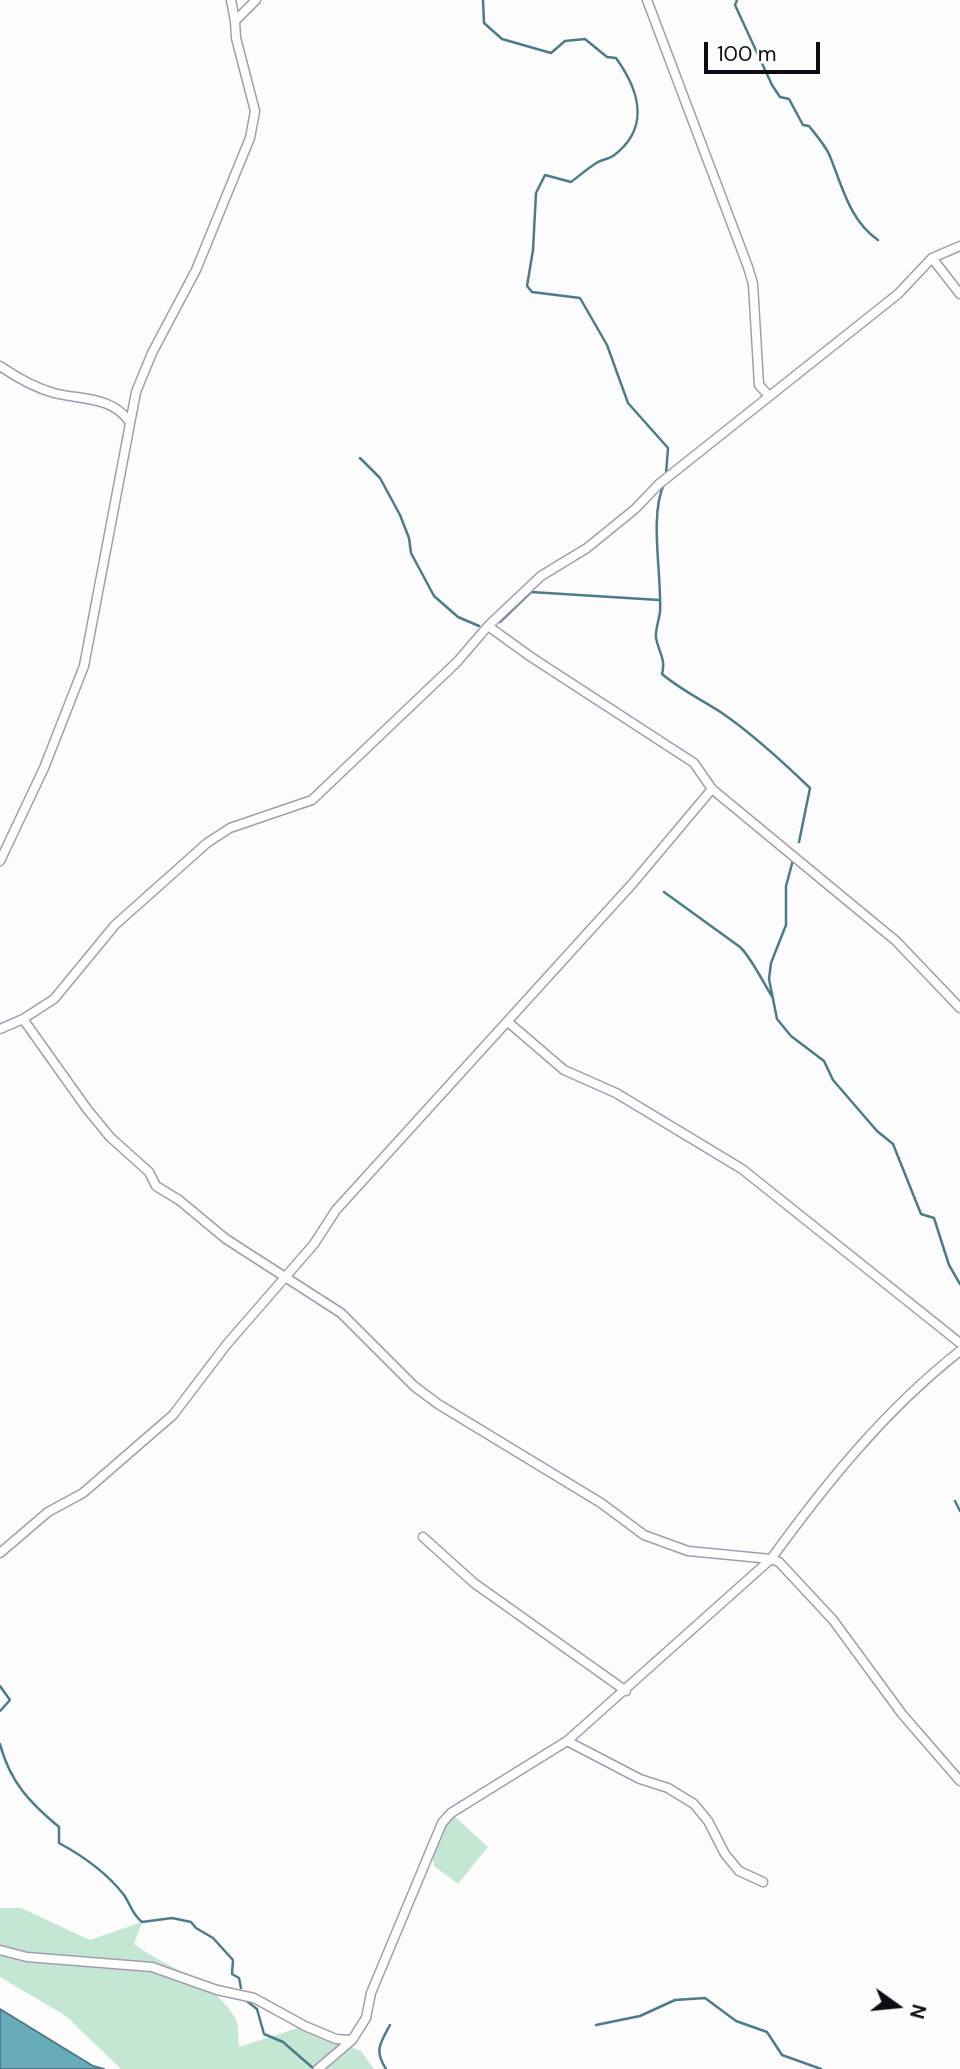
<!DOCTYPE html>
<style>
body{margin:0}
#map{position:relative;width:960px;height:2069px;overflow:hidden;background:#fcfcfc;font-family:"DM Sans",sans-serif}
canvas{display:block}
.north{position:absolute;left:862px;top:1971px;width:70px;height:70px;-webkit-text-stroke:5px #fff;paint-order:stroke;rotate:105deg;font-size:19px;font-weight:700;line-height:28px;text-align:center;color:#0f0b13}
.north::after{content:'';display:block;margin:auto;width:24px;height:32px;background:#0f0b13;clip-path:polygon(50% 0,100% 100%,50% 72%,0 100%)}
.scale{position:absolute;left:704px;top:42px;width:116px;height:32px;box-sizing:border-box;border:4px solid #0f0b13;border-top:0;padding-left:9px;font-size:21px;line-height:24px;white-space:nowrap;color:#0f0b13;-webkit-text-stroke:5px #fff;paint-order:stroke}
</style>
<div id="map">
<canvas width="960" height="2069"></canvas>
<div class="north">N</div>
<div class="scale">100 m</div>
</div>
<script>
const g = document.querySelector('canvas').getContext('2d');
g.lineJoin = 'round';
function fill(path, color) { g.fillStyle = color; g.fill(path, 'evenodd'); }
function stroke(path, color, width, dash) { g.strokeStyle = color; g.lineWidth = width; g.lineCap = dash ? 'butt' : 'round'; g.setLineDash(dash || []); g.stroke(path); }
const green = new Path2D(`
 M451,1813l37,34 -30,37 -24,-18 -3,-21z
 M0,1908h21l69,32 52,-18 -8,22c32,24 83,38 102,76 3,7 2,19 3,27l62,-20 60,24 13,18h-253l-55,-53 -66,-39z`);
const water = new Path2D(`
 M0,2009l93,57 11,3h-104z`);
const stream = new Path2D(`
 M483,0l1,23 18,16 49,14 14,-12 20,-2 22,18 9,1c23,32 35,70 -3,98 -5,3 -11,4 -15,6 -10,6 -19,14 -27,20l-26,-7 -9,18 -3,57 -6,36 5,6 48,6 27,47 21,58 40,45 -2,26
 M737,0l-2,5 37,80 8,12 9,2 14,26 6,1c7,9 15,18 20,28 13,31 20,66 49,86
 M360,458l20,20 20,37 9,23 2,15 23,43 24,21 21,9
 M664,484c-15,33 -2,91 -4,128 -1,8 -5,18 -4,26 3,15 10,21 6,36 19,16 40,26 60,39 32,22 61,49 88,75l-11,54
 M500,622l31,-30 128,8
 M793,860l-7,26v39l-15,38 -2,16 8,40 14,17 33,25 9,19 44,51 16,13 28,70 13,4 15,47 11,19
 M664,892l76,55c11,10 24,37 33,51
 M955,1501l5,10
 M0,1686l10,14 -10,11
 M0,1744c10,38 30,59 59,83v16c24,13 48,30 65,52 7,10 7,18 18,27l30,-4 19,4 5,6 17,10 20,22 -1,14 7,4 2,10
 M244,1999l13,10 7,25 19,8 31,27
 M596,2025l44,-9 35,-16 30,-2 31,23 31,11 15,23 39,14
 M386,2069c-12,-18 -6,-26 4,-44`);
const minor = new Path2D(`
 M231,0l4,21
 M647,0l101,267 5,17 6,101 9,10
 M932,258l28,36
 M0,366c16,11 36,22 54,27 27,7 57,3 75,28
 M488,626l43,31 163,106 18,26 184,152 64,67
 M0,861l44,-93 40,-102 52,-274 16,-39 44,-83 54,-132 5,-27 -19,-73 -1,-17 21,-21
 M23,1019l31,-20 61,-74 92,-82 23,-15 82,-28 145,-138 31,-36 53,-50 46,-28 48,-39 24,-25 239,-190 34,-36 28,-12
 M508,1022l56,48 52,23 126,76 218,174
 M0,1029l23,-10 64,90 23,28 39,35 7,14 23,14 47,39 115,74 73,73 24,18 163,99 43,32 44,16 83,8 -204,182 -116,72 -9,10 -71,170 -5,25 -14,22 -16,-1 -31,-13 -51,-28 -37,-8 -65,-23 -125,-10 -27,-7
 M960,1351c-75,59 -133,131 -189,208l8,3 54,58 69,94 58,67
 M423,1537l51,46 152,108
 M0,1553l48,-41 35,-19 90,-78 54,-71 87,-100 22,-34 297,-327 79,-94
 M567,1741l73,38 28,9 26,16 14,17 17,33 14,17 24,11
 M318,2069l34,-29`);
fill(green, '#c3e7d3');
fill(water, '#68acbb');
stroke(water, '#4d7c89', 2);
stroke(stream, '#4d7c89', 2.5);
stroke(minor, '#a69ab1', 11);
stroke(minor, '#fff', 8);
</script>
